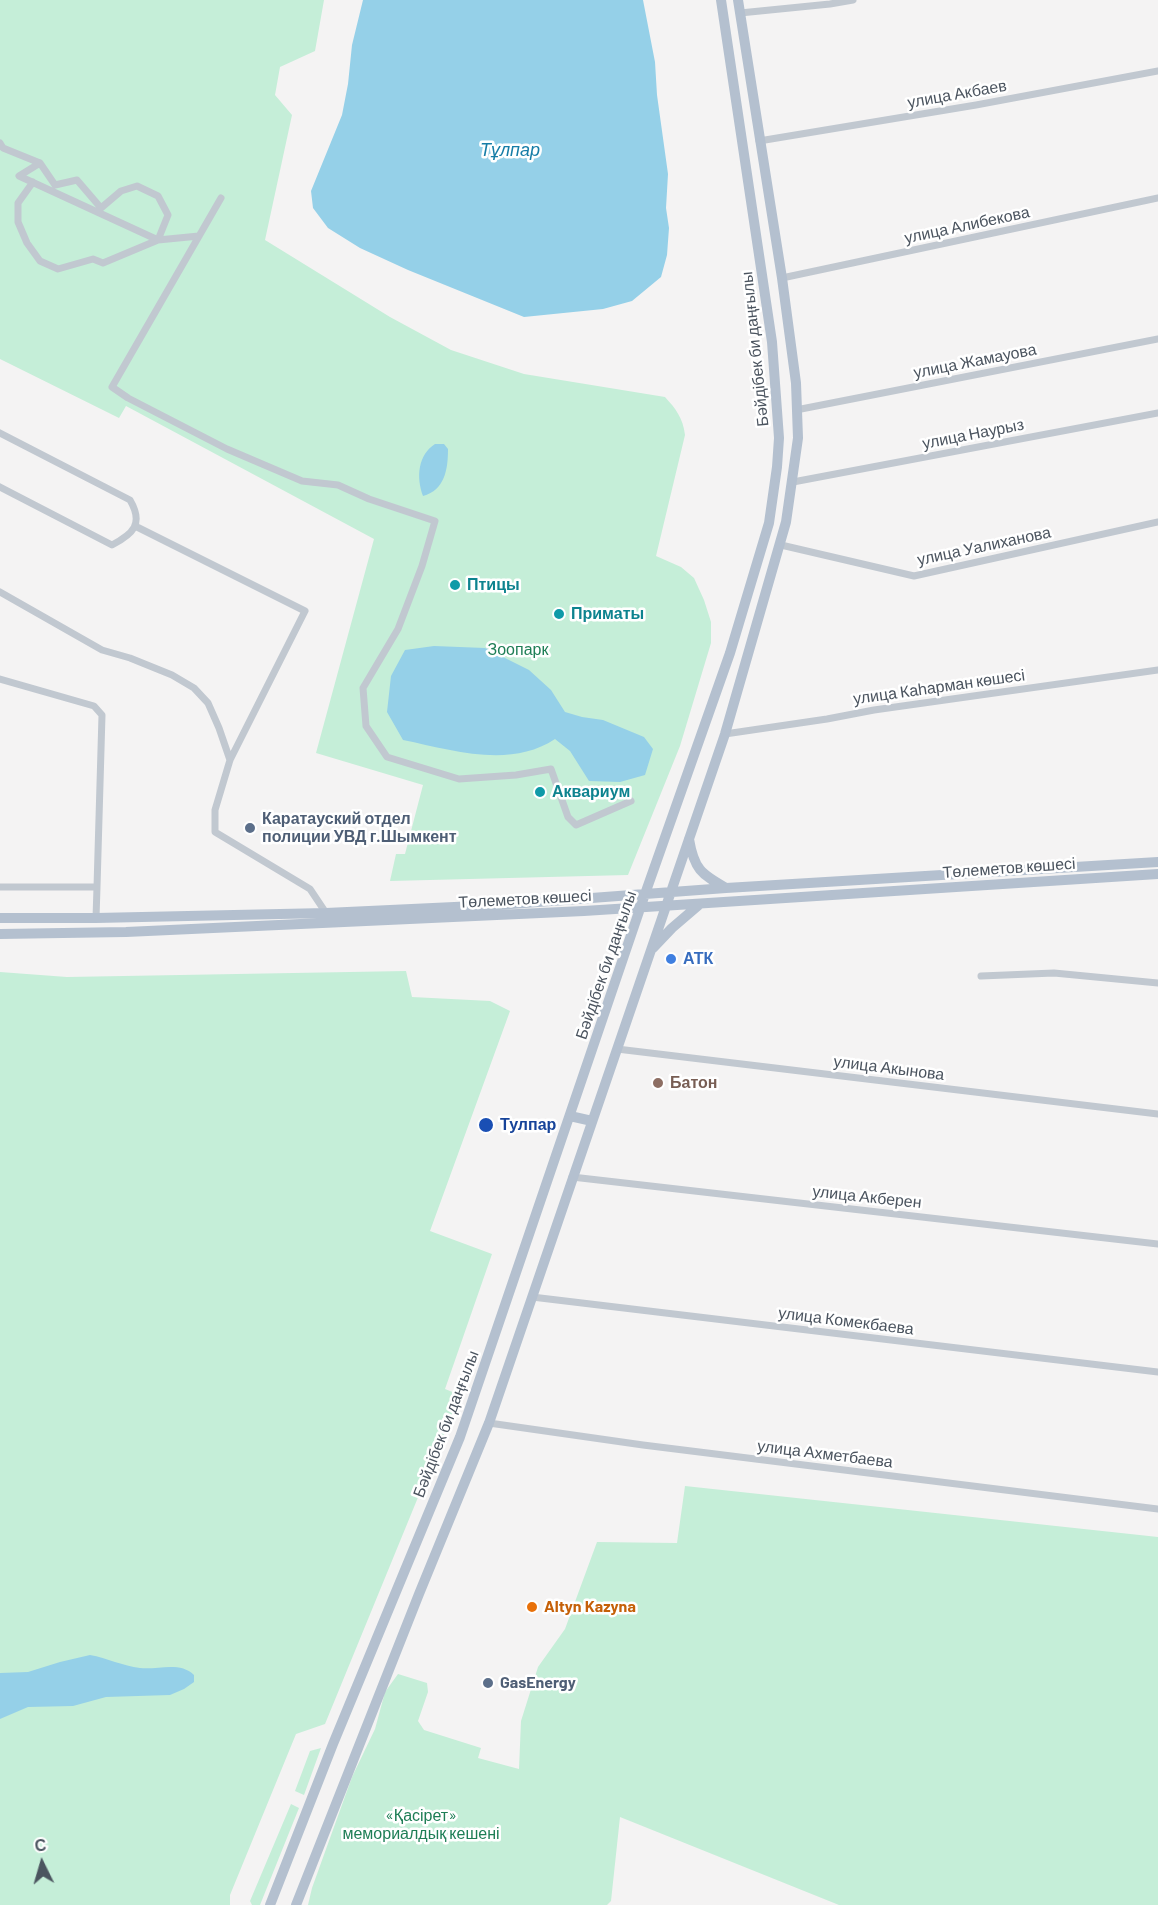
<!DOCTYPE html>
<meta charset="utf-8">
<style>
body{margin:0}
#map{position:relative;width:1158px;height:1905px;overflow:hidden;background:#f4f3f3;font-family:Barlow,sans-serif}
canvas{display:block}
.north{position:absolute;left:12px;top:1833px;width:60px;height:60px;-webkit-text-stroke:4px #fff;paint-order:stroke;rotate:355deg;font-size:16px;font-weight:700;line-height:24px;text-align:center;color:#4b545f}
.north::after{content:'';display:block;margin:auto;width:21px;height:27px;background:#4b545f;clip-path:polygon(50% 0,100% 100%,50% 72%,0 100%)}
</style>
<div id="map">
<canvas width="1158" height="1905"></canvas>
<div class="north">С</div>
</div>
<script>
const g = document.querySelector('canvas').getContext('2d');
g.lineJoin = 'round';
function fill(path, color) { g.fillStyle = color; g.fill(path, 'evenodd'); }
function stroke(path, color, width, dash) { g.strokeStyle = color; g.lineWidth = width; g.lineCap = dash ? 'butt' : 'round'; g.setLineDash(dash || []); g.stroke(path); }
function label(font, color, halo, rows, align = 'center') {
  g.font = font + ' Barlow,sans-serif'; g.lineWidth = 5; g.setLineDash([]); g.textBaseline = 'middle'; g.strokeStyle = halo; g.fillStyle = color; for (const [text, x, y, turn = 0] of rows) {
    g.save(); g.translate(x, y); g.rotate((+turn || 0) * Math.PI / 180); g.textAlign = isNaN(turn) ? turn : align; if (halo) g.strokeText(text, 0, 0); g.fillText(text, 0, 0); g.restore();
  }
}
const green = new Path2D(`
 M0,0h324l-9,51 -35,16 -5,28 17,20 -27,125 125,77 61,33 73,24 141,23c11,12 18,21 20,38l-29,121 25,11 13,11 10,22 7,22v21l-31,103 -52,129 -238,6 6,-27h9l18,-69 -107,-32 58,-214 -248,-133 -7,12 -119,-59z
 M406,971l6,26 78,4 20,10 -80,220 62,23 -47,135 15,6 -135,329 -29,10 -66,161v10h-230v-933l67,5z
 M685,1486l473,51v368h-319l-219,-88 -9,84 -4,4h-299l4,-17 40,-111 23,-48 10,-37 13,-18 29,9 1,9 -10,29 6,9 57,18 -3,10 41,11 2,-48 17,-54 27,-38 32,-87 80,1z
 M321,1748l-17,47 -9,-4 15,-40z
 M291,1804l8,4 -39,97h-8l-2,-4z`);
const water = new Path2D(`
 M363,0h280l12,62 2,33 11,79 -2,34 3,20 -2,27 -6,22 -29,24 -29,8 -79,8 -116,-47 -48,-22 -32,-20 -15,-20 -2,-17 31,-76 6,-31 4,-39z
 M435,444h9l4,5c0,20 -3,41 -25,47 -7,-19 -5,-41 12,-52z
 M434,646l51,2 44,22 22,20 14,22 17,5 21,3 41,17 9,12 -8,26 -25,7 -31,-1 -19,-30 -15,-12c-45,30 -103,11 -152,1l-16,-28 4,-36 14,-26z
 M90,1655c17,3 33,11 50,13 18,2 40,-7 54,7v7l-10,7 -14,6 -64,2 -33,9 -45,1 -28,12v-46l28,-1 32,-10z`);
const minor = new Path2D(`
 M740,13l90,-9 23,-4
 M759,141l217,-36 182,-34
 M0,143l3,5 37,15
 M33,182l-15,21v19l9,21 13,18 18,8 35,-10 10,4 55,-23 10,-25 -10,-19 -21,-10 -16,5 -20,17 -24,-28 -22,5 -15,-22 -21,13 139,64 41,-4
 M221,198l-109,189 16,11 99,51 75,32 36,4 31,14 66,22 -13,45 -24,63 -35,59 3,38 21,31 72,22 57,-4 35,-6 17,48 8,8 55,-24
 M782,278l376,-80
 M796,410l362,-71
 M0,433l130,67c14,24 3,34 -18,45l-112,-58
 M793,482l365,-69
 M135,526l170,85 -75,149 -15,50v22l95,57 16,24
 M781,545l133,31 244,-54
 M0,592l102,58 28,8 42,17 22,13 14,15 11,25 11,32
 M0,679l94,27 8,9 -5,172h-97
 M725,734l102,-15 47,-9 284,-40
 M96,918l1,-31
 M981,976l73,-3 104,10
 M617,1049l541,65
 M572,1177l586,67
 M532,1297l626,75
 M489,1423l154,22 515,64`);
const primary = new Path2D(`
 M689,839c5,30 12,35 37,49
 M0,918h96l230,-5 171,-8 229,-17 432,-26
 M0,934l126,-2 458,-21 574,-37
 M653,948l19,-20 28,-24
 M570,1116l22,5
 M270,1905l63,-161 127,-307 185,-543 85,-241 39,-130 8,-56 2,-29 -7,-96 -51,-342
 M296,1905l123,-311 70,-171 236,-689 61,-212 12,-84 -2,-55 -14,-105 -44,-278`);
const markers = [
 [455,585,6,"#0f9aa8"],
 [559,614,6,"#0f9aa8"],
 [540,792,6,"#0f9aa8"],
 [250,828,6,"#5c6f8a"],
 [671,959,6,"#3f7fe0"],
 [658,1083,6,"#8d6e63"],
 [486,1125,8,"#1a4fb4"],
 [532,1607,6,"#e8710a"],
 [488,1683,6,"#5c6f8a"]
];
const streetNames = [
 ["улица Акбаев",957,94,-10],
 ["улица Алибекова",967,225,-12],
 ["Бәйдібек би даңғылы",755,349,-96],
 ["улица Жамауова",975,361,-11],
 ["улица Наурыз",973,434,-11],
 ["улица Уалиханова",984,546,-12],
 ["улица Каһарман көшесі",939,687,-8],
 ["Төлеметов көшесі",1009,868,-4],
 ["Төлеметов көшесі",525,899,-3],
 ["Бәйдібек би даңғылы",606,965,-71],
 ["улица Акынова",889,1068,7],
 ["улица Акберен",867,1197,6],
 ["улица Комекбаева",846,1321,7],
 ["Бәйдібек би даңғылы",446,1424,-69],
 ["улица Ахметбаева",825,1454,7]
];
const cultureNames = [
 ["Птицы",467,585],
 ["Приматы",571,614],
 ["Аквариум",552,792]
];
const parkNames = [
 ["Зоопарк",518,650],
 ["«Қасірет»",421,1816],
 ["мемориалдық кешені",421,1834]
];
const serviceNames = [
 ["Каратауский отдел",262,819],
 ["полиции УВД г.Шымкент",262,837],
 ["GasEnergy",500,1683]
];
const shopNames = [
 ["АТК",683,959]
];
const educationNames = [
 ["Батон",670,1083]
];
const transitNames = [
 ["Тулпар",500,1125]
];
const foodNames = [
 ["Altyn Kazyna",544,1607]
];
const waterNames = [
 ["Тұлпар",510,150]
];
fill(green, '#c5eed8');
fill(water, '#95d0e8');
stroke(minor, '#c1c8d0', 7);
stroke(primary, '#b4c0cf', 10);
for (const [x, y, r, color] of markers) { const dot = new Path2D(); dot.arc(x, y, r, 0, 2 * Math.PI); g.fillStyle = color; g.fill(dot); stroke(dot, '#fff', 2); }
label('16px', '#4b545f', '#fff', streetNames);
label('bold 16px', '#0d838f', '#fff', cultureNames, 'left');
label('16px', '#1e7e56', '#fff', parkNames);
label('bold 16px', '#4e5e75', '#fff', serviceNames, 'left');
label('bold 16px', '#366cbe', '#fff', shopNames, 'left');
label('bold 16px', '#785e54', '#fff', educationNames, 'left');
label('bold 16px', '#164399', '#fff', transitNames, 'left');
label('bold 16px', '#c56008', '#fff', foodNames, 'left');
label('italic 18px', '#167da7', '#fff', waterNames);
</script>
